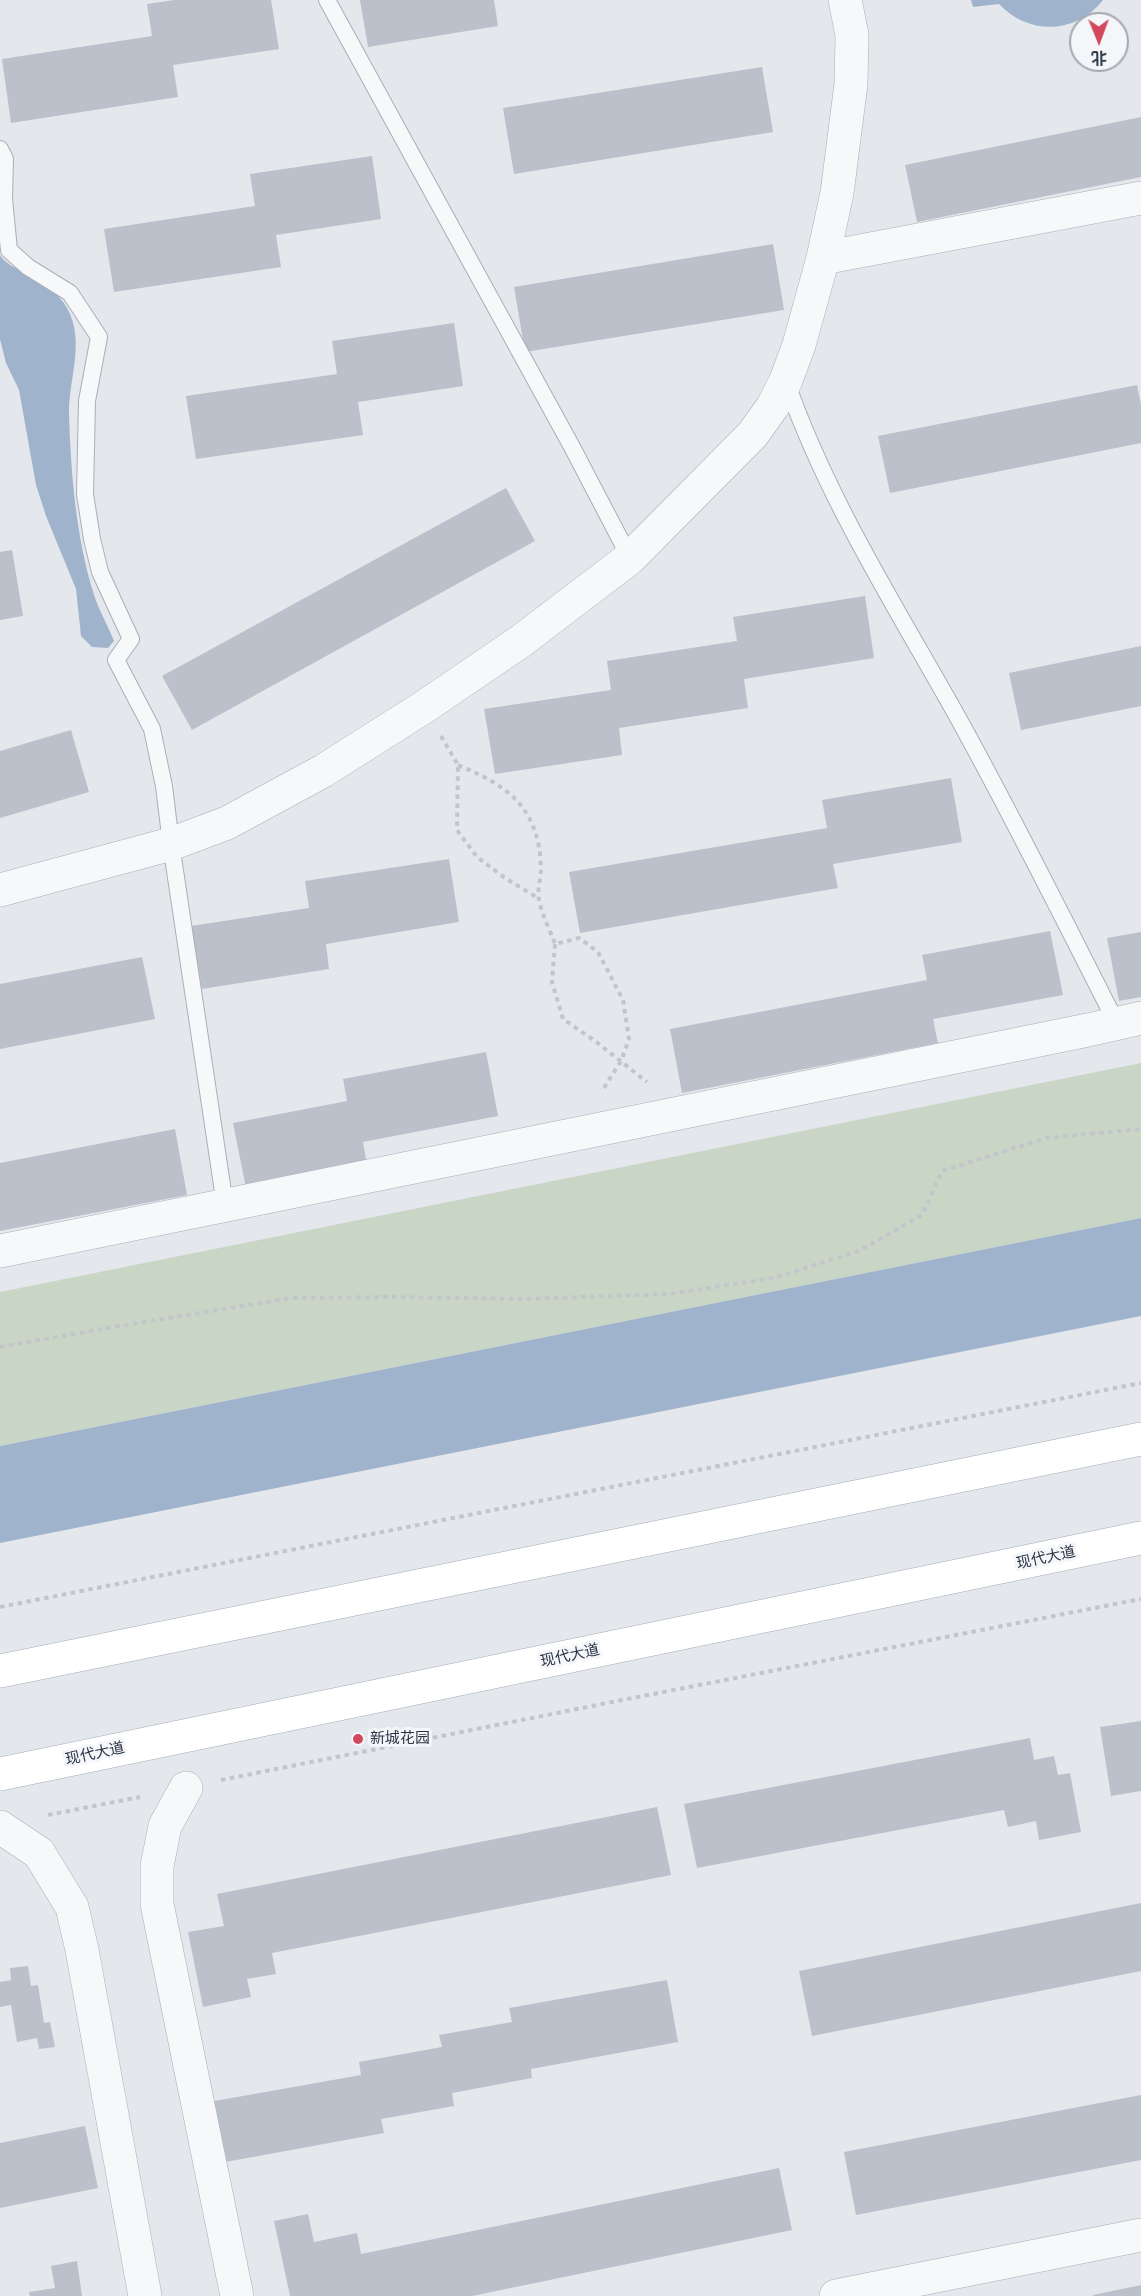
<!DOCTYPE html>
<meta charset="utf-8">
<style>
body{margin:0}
#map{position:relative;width:1141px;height:2296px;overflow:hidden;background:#e4e7ec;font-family:"PT Sans Narrow","Noto Sans SC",sans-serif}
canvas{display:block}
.north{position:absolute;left:1069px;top:12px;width:60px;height:60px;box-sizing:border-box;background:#f4f6f9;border:2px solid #a4a8b1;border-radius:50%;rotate:179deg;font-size:16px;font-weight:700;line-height:24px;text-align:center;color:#2b3445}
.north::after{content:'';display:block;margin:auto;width:21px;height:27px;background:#d1495b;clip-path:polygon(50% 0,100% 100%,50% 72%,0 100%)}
</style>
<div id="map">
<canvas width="1141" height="2296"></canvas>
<div class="north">北</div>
</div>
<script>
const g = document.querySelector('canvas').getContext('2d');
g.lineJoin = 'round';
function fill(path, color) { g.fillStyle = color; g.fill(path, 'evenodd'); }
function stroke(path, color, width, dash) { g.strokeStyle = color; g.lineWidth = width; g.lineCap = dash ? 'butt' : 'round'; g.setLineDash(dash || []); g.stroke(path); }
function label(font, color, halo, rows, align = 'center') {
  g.font = font + ' "PT Sans Narrow","Noto Sans SC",sans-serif'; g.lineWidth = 6; g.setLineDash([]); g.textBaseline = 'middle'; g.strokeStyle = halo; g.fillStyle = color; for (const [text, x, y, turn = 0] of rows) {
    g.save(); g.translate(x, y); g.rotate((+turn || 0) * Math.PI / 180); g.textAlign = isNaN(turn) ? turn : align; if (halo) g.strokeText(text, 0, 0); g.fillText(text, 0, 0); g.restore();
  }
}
const green = new Path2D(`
 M1141,1063v155l-1141,228v-154z`);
const water = new Path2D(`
 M971,0h132c-26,34 -74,36 -104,4l-26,3z
 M0,255c8,13 26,16 38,24 10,6 23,18 29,29 19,34 1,72 2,107 2,60 7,122 25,180 5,15 14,31 20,46l-6,7 -16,-1 -11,-11 -5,-47 -30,-73 -10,-31 -17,-95 -13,-27 -6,-24z
 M1141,1218v98l-1141,227v-97z`);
const building = new Path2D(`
 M174,0h97l8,49 -106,16 5,32 -167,26 -9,-64 150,-23 -5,-32z
 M360,0h134l4,26 -130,21z
 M762,67l11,65 -259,42 -11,-66z
 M1141,117v60l-224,45 -12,-57z
 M372,156l9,63 -105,16 5,32 -167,25 -10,-63 151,-23 -5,-32z
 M773,244l11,66 -259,42 -11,-65z
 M454,323l9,63 -105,16 5,33 -167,24 -10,-63 151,-22 -5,-33z
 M1137,385l4,20v38l-251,50 -12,-57z
 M506,488l29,53 -343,189 -30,-54z
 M12,550l11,66 -23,4v-68z
 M865,596l9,62 -130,21 4,29 -129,20 3,27 -127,19 -11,-65 127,-19 -4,-29 130,-20 -4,-24z
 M1141,646v60l-120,24 -12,-57z
 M71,730l18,62 -89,26v-67z
 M951,778l11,64 -129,22 5,24 -258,45 -11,-61 258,-44 -5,-28z
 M449,859l10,63 -133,22 3,25 -127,20 -11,-63 118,-18 -4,-27z
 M1050,931l13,64 -130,24 5,24 -256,50 -12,-64 257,-49 -5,-25z
 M1141,932v65l-22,4 -12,-63z
 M142,957l13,62 -155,30v-65z
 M486,1052l12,64 -135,26 4,23 -121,23 -13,-65 114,-22 -4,-22z
 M175,1129l12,66 -187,36v-68z
 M1141,1721v70l-30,5 -11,-69z
 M1030,1738l4,22 20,-4 4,19 12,-2 11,59 -42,8 -3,-19 -28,6 -4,-17 -307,58 -13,-64z
 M657,1807l14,68 -399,78 4,21 -29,5 4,18 -48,10 -15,-75 36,-6 -7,-32z
 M1141,1903v68l-329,65 -13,-65z
 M28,1966l3,20 7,-1 6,38 6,-1 5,25 -16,2 -2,-11 -20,4 -6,-37 -11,2v-25l11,-2 -1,-12z
 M667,1980l11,62 -147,27 1,9 -80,15 2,13 -73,13 3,14 -164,30 -11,-61 152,-27 -2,-13 83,-15 -3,-12 73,-13 -3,-14z
 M1141,2095v65l-285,55 -12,-63z
 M85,2126l13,62 -98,20v-65z
 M779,2168l13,62 -320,66h-182l-16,-75 34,-7 6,28 43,-9 4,21z
 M77,2261l5,35h-52l-1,-4 26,-4 -4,-22z
 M1141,2285v11h-48v-1z`);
const path = new Path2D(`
 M441,736l17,29 -1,65 20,27 28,21 33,20
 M458,765c51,21 81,43 83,103 0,10 -4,22 -2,32 3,15 11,30 16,44l24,-6 19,14 25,48 6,39 -8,22 -19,30
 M555,944l-3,38 11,37 32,22 52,41
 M0,1347l119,-21 173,-28 97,-1 138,2 143,-5 104,-16 85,-27 63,-36 20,-44 104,-33 95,-9
 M0,1607l1141,-224
 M221,1780l386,-77 534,-104
 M48,1815l92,-18`);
const service = new Path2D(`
 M327,0l245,447 58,111
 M0,149l5,10 -1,40 5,51 19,17 42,26 29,44 -12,64 -2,93 7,45 8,33 31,67 -15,21 36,69 12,57 7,58 54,361
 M786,381c41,118 110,226 171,335 56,101 107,204 159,306`);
const minor = new Path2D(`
 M823,258l318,-60
 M0,890l171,-46 56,-21 96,-52 101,-64 97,-66 109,-83 123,-124 20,-28 13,-26 13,-35 24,-87 14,-65 14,-109 1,-49 -7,-35
 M0,1251l1088,-221 53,-12
 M186,1788l-21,38 -8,40v38l80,392
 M0,1827l39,26 33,54 10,43 63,346
 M836,2296l305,-61`);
const primary = new Path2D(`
 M0,1671l1141,-232
 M0,1774l1141,-236`);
const markers = [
 [358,1739,6,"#d1495b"]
];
const streetNames = [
 ["现代大道",1046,1558,-12],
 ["现代大道",570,1656,-12],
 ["现代大道",95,1754,-12]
];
const poiNames = [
 ["新城花园",370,1739]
];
fill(green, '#c9d6c5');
fill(water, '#9fb4cc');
fill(building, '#bbc0ca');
stroke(service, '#a9aeb7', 18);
stroke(minor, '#a9aeb7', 34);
stroke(primary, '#a3abb8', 34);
stroke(path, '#c2c5cb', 4, [4.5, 4.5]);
stroke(service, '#f7f8fa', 16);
stroke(minor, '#f7f8fa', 33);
stroke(primary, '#fff', 33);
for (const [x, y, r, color] of markers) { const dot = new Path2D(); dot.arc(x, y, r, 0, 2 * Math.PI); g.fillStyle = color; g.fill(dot); stroke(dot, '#f4f6f9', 2); }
label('15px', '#2b3445', '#f4f6f9', streetNames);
label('15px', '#2b3445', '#f4f6f9', poiNames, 'left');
</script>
